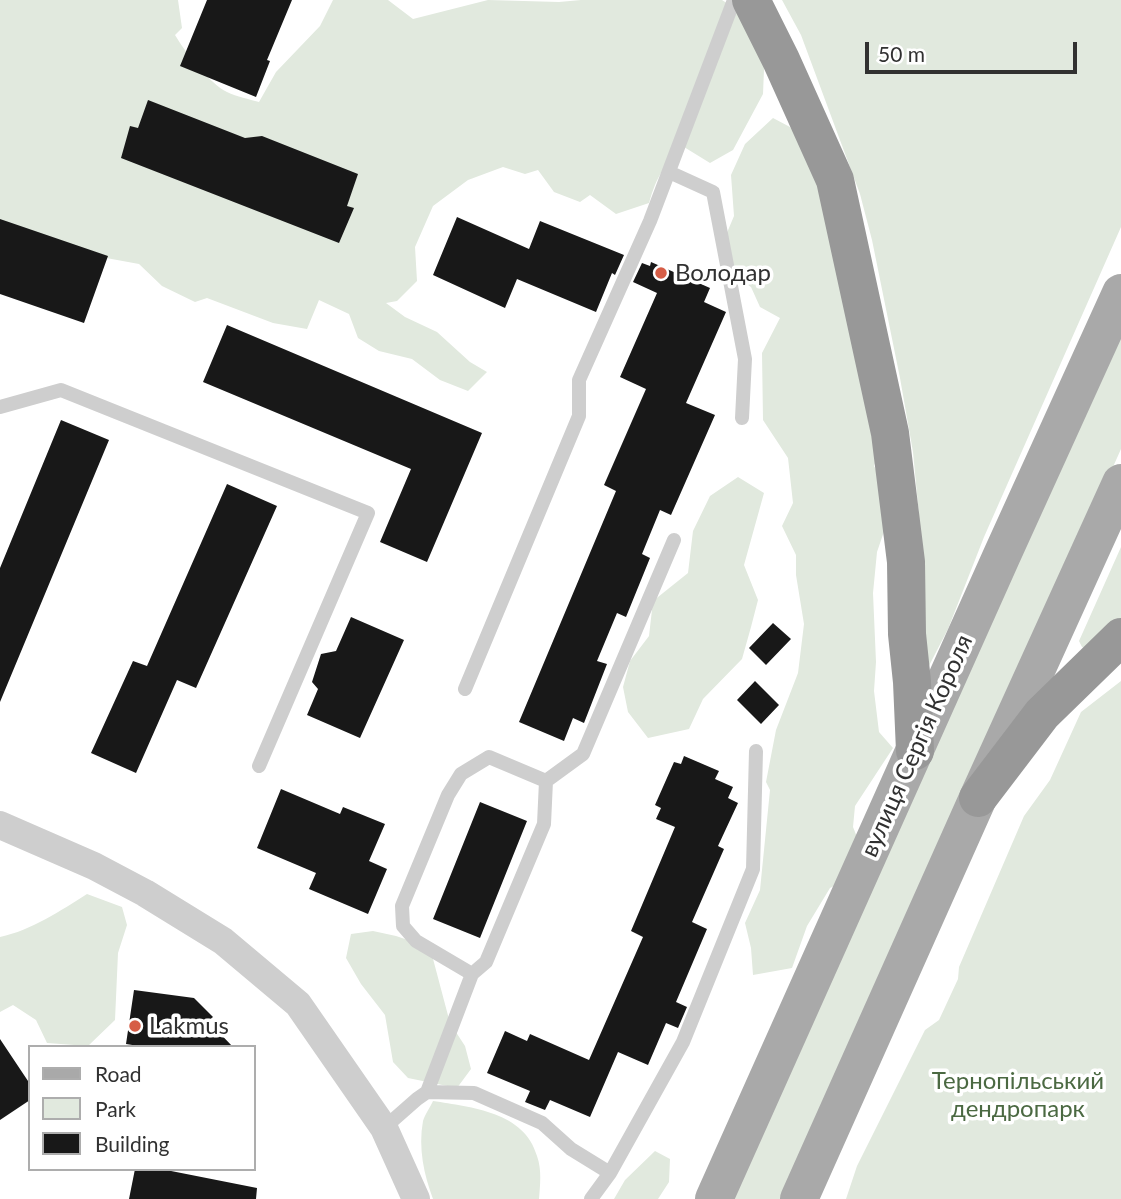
<!DOCTYPE html>
<meta charset="utf-8">
<style>
body{margin:0}
#map{position:relative;width:1121px;height:1199px;overflow:hidden;background:#fff;font-family:Lato,sans-serif}
canvas{display:block}
.legend{position:absolute;left:28px;top:1045px;width:228px;height:126px;box-sizing:border-box;background:#fff;border:2px solid #adadad;margin:0;padding:9px 12px;list-style:none;font-size:21px;color:#313131}
.legend li{display:flex;align-items:center;gap:14px;height:35px}
.legend b{width:35px;border:2px solid #adadad}
.scale{position:absolute;left:865px;top:42px;width:212px;height:32px;box-sizing:border-box;border:4px solid #313131;border-top:0;padding-left:9px;font-size:21px;line-height:24px;white-space:nowrap;color:#313131;-webkit-text-stroke:5px #fff;paint-order:stroke}
</style>
<div id="map">
<canvas width="1121" height="1199"></canvas>
<ul class="legend">
<li><b style="height:9px;background:#a9a9a9"></b>Road</li>
<li><b style="height:19px;background:#e1e9de"></b>Park</li>
<li><b style="height:19px;background:#181818"></b>Building</li>
</ul>
<div class="scale">50 m</div>
</div>
<script>
const g = document.querySelector('canvas').getContext('2d');
g.lineJoin = 'round';
function fill(path, color) { g.fillStyle = color; g.fill(path, 'evenodd'); }
function stroke(path, color, width, dash) { g.strokeStyle = color; g.lineWidth = width; g.lineCap = dash ? 'butt' : 'round'; g.setLineDash(dash || []); g.stroke(path); }
function label(font, color, halo, rows, align = 'center') {
  g.font = font + ' Lato,sans-serif'; g.lineWidth = 7; g.setLineDash([]); g.textBaseline = 'middle'; g.strokeStyle = halo; g.fillStyle = color; for (const [text, x, y, turn = 0] of rows) {
    g.save(); g.translate(x, y); g.rotate((+turn || 0) * Math.PI / 180); g.textAlign = isNaN(turn) ? turn : align; if (halo) g.strokeText(text, 0, 0); g.fillText(text, 0, 0); g.restore();
  }
}
const green = new Path2D(`
 M0,0h178l4,28 -7,7c10,17 35,49 52,57 10,5 22,7 32,10l17,-30 44,-46 13,-26h55l25,19 75,-19 71,2 22,-2h141l29,19 14,26 -2,49 -30,56 -23,13 -26,-16c-21,19 -27,29 -35,56l-33,11 -26,-19 -10,7 -26,-10 -16,-22 -13,4 -22,-7 -35,13 -35,26 -18,41 2,34 -20,20 -11,2 19,14 32,15 33,30 17,10 -19,19 -28,-11 -28,-21 -33,-8 -21,-13 -9,-24 -30,-14 -12,29 -34,-6 -66,-25 -12,4 -33,-16 -23,-22 -49,-9 -90,-22z
 M782,0h339v227l-137,310 -36,92 -30,58 1,-172 -6,-63 -13,-74 -28,-138 -12,-46 -59,-159z
 M773,118l17,9 25,31 71,274 -12,34 20,36 -17,50 -4,41 3,69 -2,29 5,41 14,16 -38,58 -2,21 8,20 -17,34 -14,7 -23,38 -15,42 -39,7 -2,-27 -6,-25 15,-33 10,-100 -4,-8 10,-52 22,-57 6,-49 -8,-49v-20l-14,-29 11,-23 -5,-45 -25,-38 -1,-67 18,-35 -20,-11 -9,-20 -19,-12 -11,-28 13,-31 -3,-41 14,-31z
 M1121,330v119l-335,750h-54z
 M738,477l26,16 -20,72 14,35 -7,27 -9,32 -39,40 -14,30 -41,9 -20,-26 -5,-25 7,-26 19,-25 4,-35 35,-28 5,-42 17,-35z
 M1121,547v77l-33,26 -6,-3 -3,-6z
 M1121,681v518h-275l11,-33 68,-136 14,-10 19,-41 1,-12 65,-151 26,-36 31,-68z
 M87,894l35,13 5,18 -9,28 -3,67 -27,26 -41,-3 -11,-23 -23,-15 -13,7v-75c32,-7 60,-26 87,-43z
 M373,931l23,5 27,9 9,10 18,68 15,23 6,23 -14,19 -49,-10 -15,-16 -8,-47 -24,-31 -15,-26 5,-24z
 M433,1101c38,6 92,11 104,55 5,14 3,29 2,43h-106c-9,-24 -15,-51 -10,-78 2,-7 7,-13 10,-20z
 M655,1151l15,8 -1,23 -11,17h-44l11,-19z`);
const building = new Path2D(`
 M207,0h85l-25,60 3,1 -14,36 -76,-31z
 M148,100l97,38 17,-2 96,38 -11,32 7,2 -15,35 -218,-85 9,-32 8,2z
 M457,217l72,32 11,-28 84,34 -9,20 -3,-2 -16,39 -79,-33 -12,29 -72,-33z
 M0,219l108,37 -24,67 -84,-29z
 M651,262l59,26 -6,14 22,10 -40,91 29,12 -44,100 -11,-5 -18,44 8,4 -24,59 -9,-4 -20,48 10,3 -23,59 -11,-5 -9,23 -45,-19 97,-231 -12,-6 42,-96 -26,-12 37,-84 -24,-11 9,-19 8,3z
 M227,325l255,108 -55,129 -47,-20 31,-73 -208,-87z
 M61,420l48,20 -109,262v-134z
 M227,484l50,22 -81,182 -19,-8 -41,93 -45,-20 42,-92 14,5z
 M351,617l53,23 -44,98 -53,-23 11,-26 -6,-7 9,-28 15,-3z
 M773,623l18,16 -25,26 -17,-17z
 M755,681l24,24 -18,19 -24,-24z
 M684,756l35,15 -4,8 18,8 -5,11 10,5 -20,43 6,3 -32,73 15,7 -31,73 11,5 -9,21 -12,-5 -18,42 -30,-13 -28,65 -40,-17 -5,10 -20,-8 5,-11 -43,-18 18,-42 22,10 3,-7 59,26 54,-123 -12,-6 44,-104 -19,-8 5,-11 -6,-3 19,-43 7,2z
 M281,789l59,25 3,-7 42,17 -16,37 18,8 -19,45 -59,-25 7,-16 -59,-25z
 M480,802l47,19 -47,117 -47,-19z
 M134,990l60,8 19,19 -5,4 25,26h-88l-19,-3z
 M0,1039l30,45v16l-30,20z
 M135,1169h26l96,19 -1,11h-127z`);
const lane = new Path2D(`
 M669,172l44,20 32,167 -3,59
 M0,407l61,-17 307,123 -109,253
 M465,689l114,-273v-36l71,-159 84,-221
 M546,781l37,-27 91,-214
 M472,974l14,-12 58,-138 2,-43
 M427,1092l47,1 68,30 29,26 39,24
 M384,1128l33,-29 10,-7 45,-118 -56,-33 -13,-15 -1,-20 46,-111 13,-21 28,-17 57,24
 M591,1199l19,-26 73,-131 70,-173 3,-118`);
const street = new Path2D(`
 M0,825l94,41 51,27 78,48 75,63 86,124 32,71`);
const primary = new Path2D(`
 M714,1199l288,-644 119,-262
 M799,1199l179,-401 143,-315`);
const highway = new Path2D(`
 M751,0l30,60 54,120 55,253 16,129 1,72 5,48 3,69
 M978,798l64,-84 79,-77`);
const markers = [
 [661,273,7,"#d65d46"],
 [135,1026,7,"#d65d46"]
];
const poiNames = [
 ["Володар",675,273],
 ["Lakmus",149,1026]
];
const streetNames = [
 ["вулиця Сергія Короля",917,746,-66]
];
const parkNames = [
 ["Тернопільський",1018,1081],
 ["дендропарк",1018,1109]
];
fill(green, '#e1e9de');
fill(building, '#181818');
stroke(lane, '#cecece', 14);
stroke(street, '#cecece', 28);
stroke(primary, '#a9a9a9', 38);
stroke(highway, '#989898', 38);
for (const [x, y, r, color] of markers) { const dot = new Path2D(); dot.arc(x, y, r, 0, 2 * Math.PI); g.fillStyle = color; g.fill(dot); stroke(dot, '#fff', 2.5); }
label('24px', '#313131', '#fff', poiNames, 'left');
label('24px', '#313131', '#fff', streetNames);
label('24px', '#4b6942', '#fff', parkNames);
</script>
